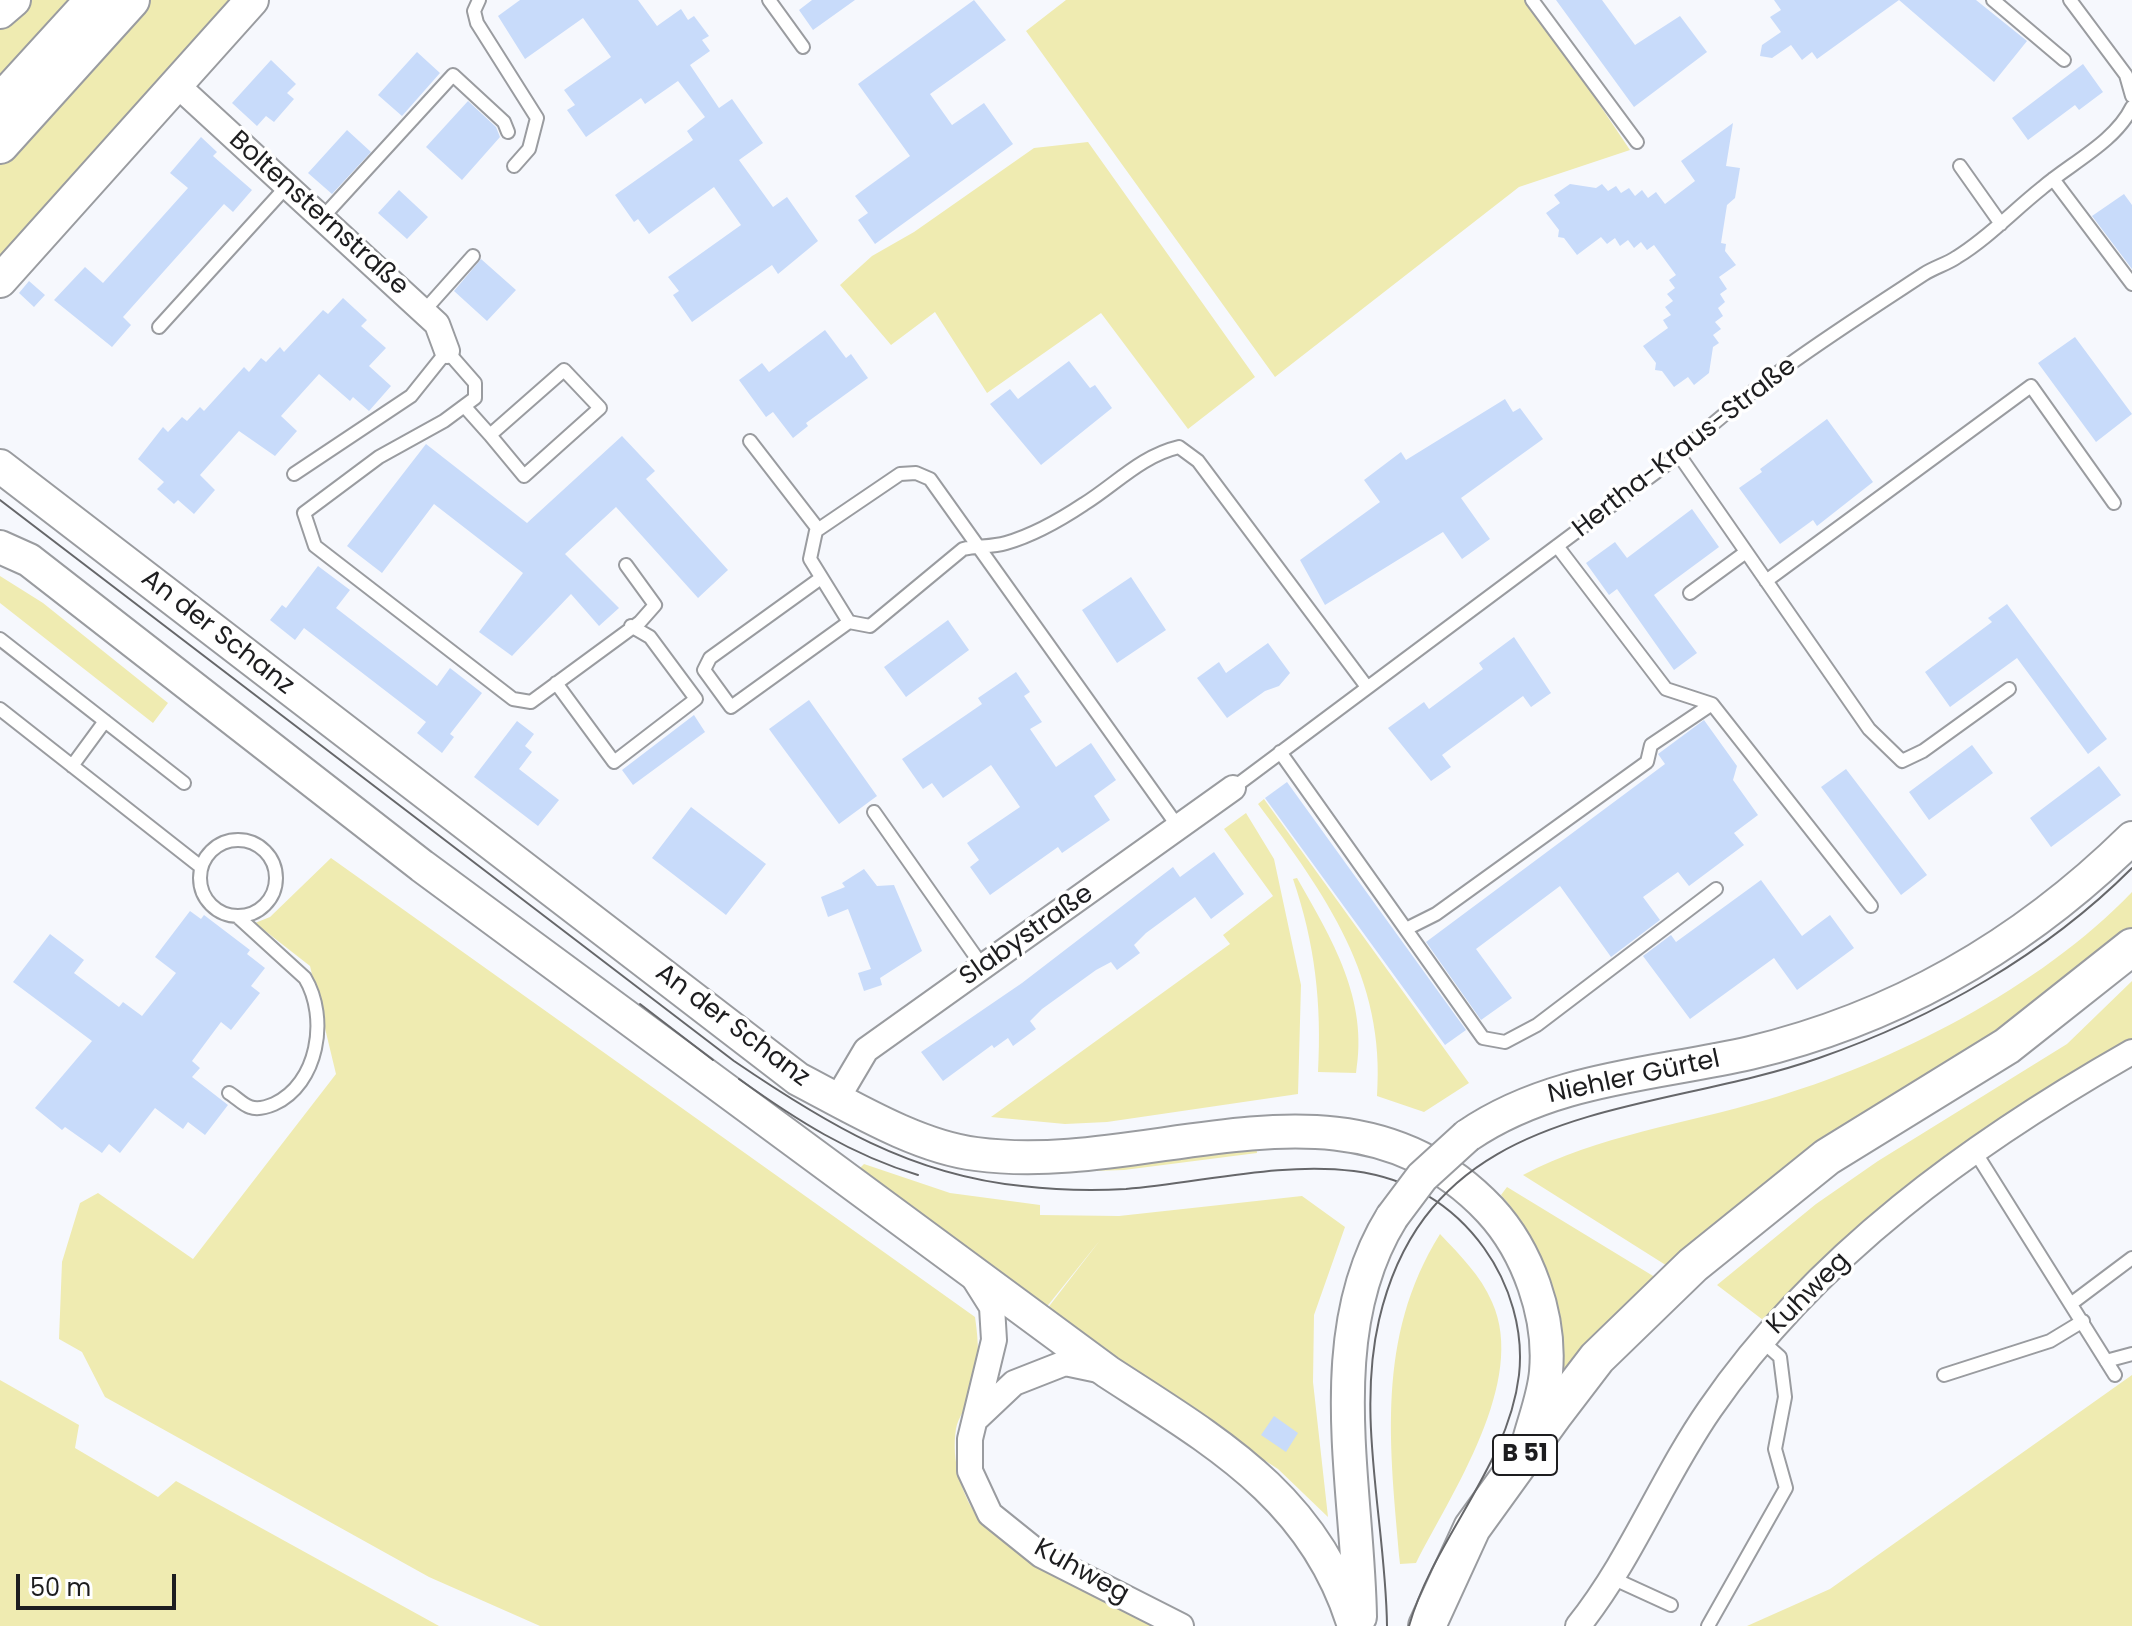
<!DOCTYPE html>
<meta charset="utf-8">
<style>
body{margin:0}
#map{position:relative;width:2132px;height:1626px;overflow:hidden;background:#f6f8fd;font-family:Poppins,sans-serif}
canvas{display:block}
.scale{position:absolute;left:16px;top:1574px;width:160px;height:36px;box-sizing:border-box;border:4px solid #1d1d1f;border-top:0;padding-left:10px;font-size:24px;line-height:28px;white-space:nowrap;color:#1d1d1f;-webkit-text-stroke:6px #fff;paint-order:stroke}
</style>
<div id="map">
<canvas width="2132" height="1626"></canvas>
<div class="scale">50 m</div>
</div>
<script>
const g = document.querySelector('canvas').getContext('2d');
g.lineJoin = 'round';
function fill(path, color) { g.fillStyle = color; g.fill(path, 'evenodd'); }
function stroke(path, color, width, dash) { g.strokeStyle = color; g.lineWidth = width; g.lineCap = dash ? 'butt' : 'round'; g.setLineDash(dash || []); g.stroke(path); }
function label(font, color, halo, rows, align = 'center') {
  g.font = font + ' Poppins,sans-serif'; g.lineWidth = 7; g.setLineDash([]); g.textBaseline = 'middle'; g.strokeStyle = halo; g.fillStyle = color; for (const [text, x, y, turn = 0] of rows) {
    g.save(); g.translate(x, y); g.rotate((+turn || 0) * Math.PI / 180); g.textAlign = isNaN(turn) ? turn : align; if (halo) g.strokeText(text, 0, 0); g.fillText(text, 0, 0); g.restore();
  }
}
const green = new Path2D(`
 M27,0h47l-74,82v-62z
 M149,0h86l-235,263v-98z
 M1066,0h463l101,150 -111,37 -244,190 -249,-346z
 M1088,142l167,235 -67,52 -87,-116 -114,80 -52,-81 -44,33 -51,-60 32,-29 42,-24 120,-84z
 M0,576l43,27 125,100 -15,20 -153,-120z
 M1264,799l205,284 -45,29 -47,-16c9,-118 -52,-202 -119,-292z
 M1246,813l28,46 27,126 -3,109 -191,28 -42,2 -74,-7 239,-173 -7,-9 50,-39 -49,-67z
 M331,858l644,459c4,27 5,52 -4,78 -4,12 -13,22 -15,34 -5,30 5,68 25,92 29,35 127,80 170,105h-611l-111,-49 -324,-180 -23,-45 -23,-13 3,-77 18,-59 18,-10 95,66 143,-185 -26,-108 -55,-43 15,-6z
 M1297,878c35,61 72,122 59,195l-38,-1c4,-68 -3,-129 -25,-193z
 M2132,892v39l-16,16 -444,322 -149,-94c76,-40 162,-51 243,-75 127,-37 274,-112 366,-208z
 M2132,981v59l-139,86 -163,126 -67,68 -46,-35 99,-81 62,-43 189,-117z
 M1256,1141l1,12 -133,17 -92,3v-9z
 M864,1164l86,29 90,12v10l79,1 183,-20 43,31 -31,88 -1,67 15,135 -50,-48 -99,-64 -132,-96 54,-70 -56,70 -189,-137z
 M1507,1187l156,95 -99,91c-4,-68 -17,-126 -63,-178z
 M1440,1234c20,21 41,42 52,68 36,79 -41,192 -76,261l-16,1c-10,-116 -25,-226 40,-330z
 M2132,1375v251h-385l83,-37z
 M0,1380l79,45 -4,23 83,49 18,-16 263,145h-439z`);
const building = new Path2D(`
 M520,0h118l19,26 24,-17 7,11 6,-4 15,20 -7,4 8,11 -20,14 29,43 13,-9 31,44 -24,17 34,47 14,-10 31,44 -40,33 -6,-9 -80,57 -19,-27 6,-4 -11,-14 73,-52 -27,-38 -65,47 -11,-15 -4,3 -19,-27 78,-55 -6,-9 18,-14 -27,-36 -33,23 -4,-6 -55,39 -19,-27 8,-5 -11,-15 47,-33 -28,-39 -58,41 -27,-43z
 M812,0h43l-42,30 -14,-20z
 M974,0l32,40 -76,54 22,31 32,-22 29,41 -138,100 -17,-24 10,-7 -13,-17 55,-40 -52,-72z
 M1556,0h46l33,45 45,-29 27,36 -73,55z
 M1774,0h202l51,41 -33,41 -95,-82 -82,59 -5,-7 -10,8 -11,-15 -19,13 -12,-2 2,-11 19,-13 -11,-15 11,-7z
 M417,52l23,21 -38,43 -24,-21z
 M271,60l25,24 -9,9 7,6 -20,23 -8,-6 -9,10 -25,-23z
 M2083,64l20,28 -24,18 -4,-5 -47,35 -16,-22z
 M468,101l28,26 4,10 -38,43 -36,-33z
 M1733,123l-7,43 14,2 -5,30 -8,7 -6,38 5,1 -1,7 11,14 -17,12 8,12 -7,5 5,8 -7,6 5,8 -8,6 6,7 -8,6 6,8 -6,4 -4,26 -15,12 -6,-8 -14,10 -12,-16 -7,-1 1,-7 -13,-17 25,-18 -5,-8 8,-5 -6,-8 8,-6 -6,-7 8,-6 -6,-8 7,-5 -22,-30 -7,5 -6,-8 -7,6 -6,-8 -8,6 -5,-8 -8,6 -6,-7 -24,18 -13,-17 -6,-1 1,-7 -13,-17 14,-10 -6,-8 16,-11 26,4 6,-4 6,7 8,-5 5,7 8,-5 6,8 7,-6 6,8 8,-6 9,12 30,-23 -14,-20z
 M347,130l24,22 -39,42 -24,-21z
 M201,137l16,15 -4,4 39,34 -19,22 -9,-8 -51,57 -50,56 8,8 -19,22 -58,-47 31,-33 18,16 85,-95 -18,-15z
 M399,190l29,27 -21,22 -29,-26z
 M2124,194l8,11v64l-40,-53z
 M481,259l35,31 -29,31 -33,-30z
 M29,281l16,14 -11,12 -15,-14z
 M343,298l24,22 -6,6 25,22 -17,18 22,20 -22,25 -16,-14 -3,4 -31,-27 -38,42 16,15 -22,25 -36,-25 -39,44 15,15 -21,24 -16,-14 -4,4 -17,-15 7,-7 -26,-23 25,-32 5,5 14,-15 5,4 13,-14 4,4 40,-44 5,5 12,-14 5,4 14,-15 4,5 39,-42 5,4z
 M825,330l21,28 5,-4 17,24 -62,45 2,3 -15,12 -20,-26 -7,5 -27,-37 23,-17 7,9z
 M2075,337l57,77 -36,28 -58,-79z
 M1069,361l21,27 5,-3 17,23 -71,57 -51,-61 20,-15 8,10z
 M1505,399l8,13 7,-4 23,31 -82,59 29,41 -28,20 -19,-27 -118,73 -25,-45 80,-58 -16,-22 37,-28 5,8z
 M1827,419l46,63 -56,44 -4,-6 -33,24 -41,-56 23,-16 -2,-3z
 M622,436l33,35 -9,8 82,91 -30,28 -82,-91 -51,47 54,54 -20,18 -28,-32 -59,62 -33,-24 44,-59 -89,-69 -52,69 -35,-27 79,-102 101,79z
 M1692,509l27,38 -65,48 43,58 -23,17 -57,-81 -8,6 -23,-32 29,-21 12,16z
 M318,566l32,24 -14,18 101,78 13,-18 32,25 -32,41 4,3 -12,16 -25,-20 9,-11 -122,-94 -9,12 -25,-20 12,-15 4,3z
 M1131,577l35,53 -49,33 -35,-53z
 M2007,604l100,135 -19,15 -71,-96 -67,49 -25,-35 67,-50 -4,-4z
 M948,620l21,30 -63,47 -22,-30z
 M1514,637l37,56 -20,14 -8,-11 -81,59 9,12 -20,14 -43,-53 36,-26 5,7 54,-40 -4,-6z
 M1268,643l22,30 -11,13 -14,5 -38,27 -30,-40 22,-16 7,11z
 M1016,672l14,20 -6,4 18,26 -12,7 26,38 35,-24 25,37 -22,16 16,24 -48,33 -4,-6 -68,48 -20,-28 9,-7 -12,-17 53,-36 -29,-42 -48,33 -11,-15 -9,6 -21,-30 80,-55 -4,-6z
 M809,700l68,96 -38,28 -70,-95z
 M694,715l11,17 -72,53 -11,-15z
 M1704,720l33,46 -4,14 25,35 -24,18 10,12 -55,41 -11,-14 -35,25 17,23 -49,37 -51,-71 -84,63 36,49 -31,22 -55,-78 239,-178 -7,-10z
 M517,721l17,13 -9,12 7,6 -13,17 40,31 -21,26 -64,-49z
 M1972,745l21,28 -64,47 -20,-28z
 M2099,766l22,29 -70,52 -21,-29z
 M1846,769l81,106 -26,20 -80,-108z
 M1287,782l179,248 -21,15 -180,-247z
 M691,807l75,57 -40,51 -74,-57z
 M1214,852l30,42 -33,25 -16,-22 -49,36 -12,12 6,8 -23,17 -6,-8 -15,8 -54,39 -12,12 6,8 -23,17 -5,-8 -14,10 -2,-3 -49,36 -22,-29 101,-69 151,-116 7,10z
 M864,869l13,17 17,-1 28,66 -42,27 2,7 -18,6 -6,-18 13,-4 -23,-60 -20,8 -7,-20 24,-10 -3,-4z
 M1761,880l41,56 28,-21 24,33 -57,42 -23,-32 -84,61 -47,-63 28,-21 5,7z
 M190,911l11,8 3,-4 46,35 -3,4 18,14 -14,18 9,7 -29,37 -10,-8 -29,39 8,7 -8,9 36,28 -23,30 -17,-13 -5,7 -28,-21 -35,45 -11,-9 -7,9 -37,-26 -3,3 -27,-22 57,-67 -79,-59 37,-48 34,26 -10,13 45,34 4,-5 19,14 34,-43 -21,-16z
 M1274,1416l24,17 -12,19 -25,-17z`);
const service = new Path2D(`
 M479,0l-5,11 3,12 60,95 -8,31 -15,17
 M769,0l34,47
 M1532,0l105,142
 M1993,0l71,60
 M2070,0l56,75 6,21
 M1960,166l41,58
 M2053,179l79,105
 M322,218l131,-143 51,47 4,10
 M424,311l49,-55
 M159,327l128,-141
 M465,407l25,28 74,-65 36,38 -76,68 -34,-41
 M750,441l68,88
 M1679,455l190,274 33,32 21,-10 86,-62
 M294,474l117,-78 36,-45 28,32v15l-31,23 -65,36 -75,56 11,33 198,153 18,3 109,-80 15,-17 -29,-40
 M1557,546l109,143 46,15 159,202
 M821,578l-111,80 -6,12 27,37 118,-85
 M1766,581l265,-195 83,117
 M1690,593l56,-41
 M0,639l184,144
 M556,683l58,79 82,-63 -46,-62 -19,-11
 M0,709l201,158
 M1280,752l203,286 22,4 32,-17 179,-136
 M72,766l33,-45
 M1233,788l446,-333c72,-70 161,-126 245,-181 11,-7 23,-10 33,-17 31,-19 56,-46 85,-69 29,-25 73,-46 90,-81
 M874,812l109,155
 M1179,828l-249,-349 -14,-6 -16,1 -84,57 -6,28 39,63 21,4 93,-77c14,-3 29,-2 43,-6 28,-8 54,-23 78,-39 32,-20 57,-48 95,-57l19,14 169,226
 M200 878a38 38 0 1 1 76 0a38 38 0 1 1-76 0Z
 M1406,929l30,-15 211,-152 4,-17 61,-41
 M229,1093c7,4 14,12 21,14 8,3 17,0 24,-3 44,-20 55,-86 31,-126l-68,-62
 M1974,1150l141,225
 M2072,1303l60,-45
 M2106,1361l26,-7
 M1944,1375l106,-34 33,-20
 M1612,1578l59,27
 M1708,1626l78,-138 -11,-39 10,-52 -5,-40 -18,-16`);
const minor = new Path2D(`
 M177,85l260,239 10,27
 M837,1099l29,-49 367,-262
 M975,1280l17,27 2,33 -24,99v32l20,43 51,41 140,71
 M978,1417l36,-34 51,-20 38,8
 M1578,1626c53,-66 84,-148 132,-217 106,-154 262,-266 422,-357`);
const secondary = new Path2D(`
 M0,12l14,-12
 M0,281l252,-281
 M0,466l798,613c52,27 119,68 178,75 176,24 370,-96 514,56 38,41 61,106 56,162 -2,25 -13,51 -19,76
 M0,547l29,13 393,306 686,506c106,69 207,125 246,254
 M1467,1136c85,-58 186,-61 283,-83 147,-35 275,-110 382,-215
 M1360,1617c-2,-131 -41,-283 32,-400`);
const primary = new Path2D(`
 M0,103l94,-103
 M0,145l131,-145
 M1427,1626l45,-98 83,-115 42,-55 96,-93 134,-108 180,-111 125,-99`);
const tram = new Path2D(`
 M0,500l734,561c91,62 176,114 288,125 34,4 70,5 104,3 123,-10 269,-64 358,59 26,36 40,83 35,127 -11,92 -85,163 -110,251
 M640,1004l73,56
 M739,1079c56,40 112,76 179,96
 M1387,1626c-1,-100 -31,-207 -8,-306 52,-223 269,-202 440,-262 115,-40 227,-104 313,-190`);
const secondaryBridge = new Path2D(`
 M1392,1217l30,-40 45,-41`);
const shields = [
 [1525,1455,64]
];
const shieldNames = [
 ["B 51",1525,1455]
];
const streetNames = [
 ["Boltensternstraße",318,214,42],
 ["Hertha-Kraus-Straße",1685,448,-38],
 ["An der Schanz",217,633,38],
 ["Slabystraße",1027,936,-35],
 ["An der Schanz",732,1026,37],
 ["Niehler Gürtel",1634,1078,-12],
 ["Kuhweg",1809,1294,-45],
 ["Kuhweg",1081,1572,29]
];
fill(green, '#efebb1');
fill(building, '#c8dbfa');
stroke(service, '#9a9ca0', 16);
stroke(minor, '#9a9ca0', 28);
stroke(secondary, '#9a9ca0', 36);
stroke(primary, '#9a9ca0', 40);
stroke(service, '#fff', 12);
stroke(minor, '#fff', 24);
stroke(secondary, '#fff', 32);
stroke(primary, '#fff', 36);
stroke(tram, '#66676a', 2);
stroke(secondaryBridge, '#9a9ca0', 36, []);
stroke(secondaryBridge, '#fff', 32);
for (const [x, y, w] of shields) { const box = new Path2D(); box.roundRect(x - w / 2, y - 20, w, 40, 6); g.fillStyle = '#fff'; g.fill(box); stroke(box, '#1d1d1f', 2); }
label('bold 24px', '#1d1d1f', null, shieldNames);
label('26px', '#1d1d1f', '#fff', streetNames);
</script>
